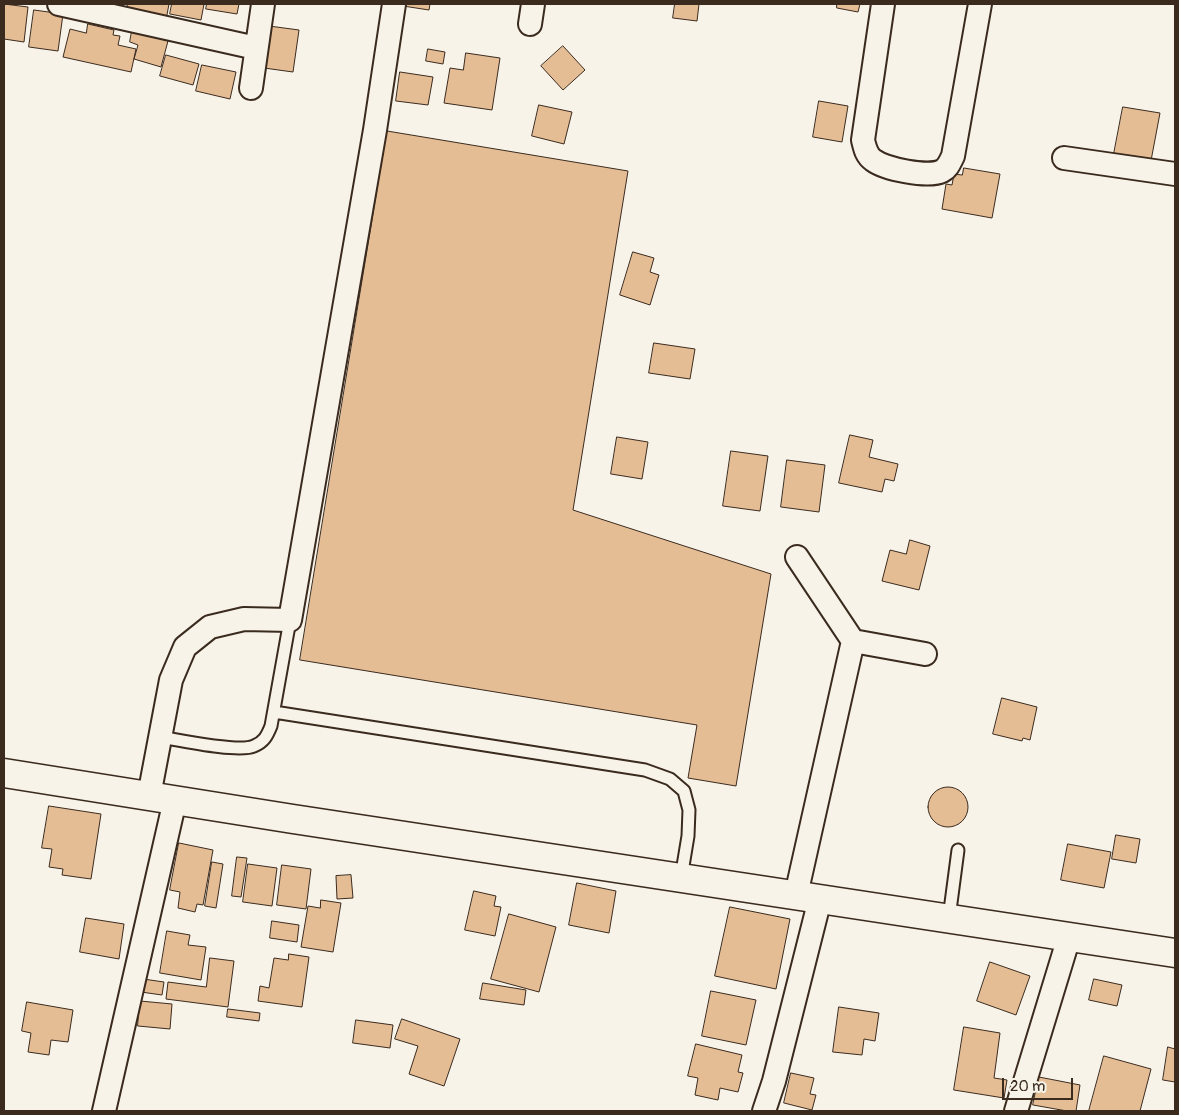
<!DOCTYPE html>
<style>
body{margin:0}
#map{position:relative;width:1179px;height:1115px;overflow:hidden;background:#f7f3e8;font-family:Pangolin,sans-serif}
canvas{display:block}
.frame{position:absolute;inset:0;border:5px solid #3b2a1e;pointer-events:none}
.scale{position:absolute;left:1002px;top:1078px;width:71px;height:22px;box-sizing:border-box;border:2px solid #3b2a1e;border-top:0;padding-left:6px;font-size:15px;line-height:18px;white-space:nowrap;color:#3b2a1e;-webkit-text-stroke:4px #f7f3e8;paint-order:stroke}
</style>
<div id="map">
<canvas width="1179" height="1115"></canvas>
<div class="frame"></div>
<div class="scale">20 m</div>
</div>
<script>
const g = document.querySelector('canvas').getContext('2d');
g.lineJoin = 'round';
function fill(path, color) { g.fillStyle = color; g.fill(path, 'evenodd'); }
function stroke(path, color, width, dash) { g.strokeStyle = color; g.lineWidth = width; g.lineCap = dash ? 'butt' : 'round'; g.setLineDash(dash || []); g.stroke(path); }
const building = new Path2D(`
 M4,4l24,3 -4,35 -20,-3z
 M128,4h41l-3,16 -40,-8z
 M172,4h32l-3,16 -31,-6z
 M207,4h32l-2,10 -31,-5z
 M403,4h27l-1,6 -26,-4z
 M675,4h24l-2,17 -24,-3z
 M837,4h23l-2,8 -21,-4z
 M34,10l29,4 -5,37 -29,-4z
 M88,24l26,6 -1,5 7,1 -2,9 18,4 -5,23 -68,-15 7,-28 16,4z
 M269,26l30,4 -6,42 -29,-4z
 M132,31l36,10 -7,26 -27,-8 4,-14 -8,-3z
 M563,46l22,24 -22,20 -22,-24z
 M428,49l17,3 -2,12 -17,-3z
 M466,53l34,5 -8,52 -48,-7 6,-35 13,2z
 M166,55l33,9 -6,21 -33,-9z
 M202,65l34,7 -6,27 -34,-8z
 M400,72l33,5 -5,28 -32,-4z
 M819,101l29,5 -6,36 -29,-5z
 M539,105l33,7 -8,32 -32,-8z
 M1123,107l37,6 -10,53 -37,-7z
 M387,131l241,40 -55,339 198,64 -35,212 -48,-8 9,-53 -397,-65z
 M964,168l36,6 -8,44 -50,-9 4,-25 6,1 2,-11 8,1z
 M633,252l21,6 -4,14 9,3 -9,30 -30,-10z
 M654,343l41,6 -5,30 -41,-6z
 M850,435l23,5 -4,17 29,7 -4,17 -9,-2 -3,13 -43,-9z
 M617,437l31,5 -6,37 -31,-5z
 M731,451l37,5 -8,55 -37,-5z
 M787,460l38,5 -6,47 -38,-5z
 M910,540l20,6 -11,44 -37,-9 8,-31 16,4z
 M1002,698l35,9 -7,33 -7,-2 -1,3 -29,-7z
 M928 807a20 20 0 1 1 40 0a20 20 0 1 1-40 0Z
 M49,806l52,8 -10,65 -29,-4 1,-6 -14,-2 3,-18 -10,-1z
 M1116,835l24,4 -4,24 -24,-4z
 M179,843l34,7 -10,55 -6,-1 -2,8 -17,-4 2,-16 -10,-2z
 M1068,844l43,8 -7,36 -43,-8z
 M237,857l10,1 -6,39 -9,-1z
 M212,862l11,2 -7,44 -11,-2z
 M248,864l29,4 -5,38 -29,-4z
 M282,865l29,4 -5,40 -29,-4z
 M351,875l2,23 -16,1 -1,-23z
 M577,883l39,8 -7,42 -40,-8z
 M474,891l22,5 -2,10 7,1 -6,29 -30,-6z
 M321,900l20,3 -8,49 -32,-5 7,-41 12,2z
 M730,907l60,12 -14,70 -61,-13z
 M509,914l47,13 -17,65 -48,-13z
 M86,918l38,6 -5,35 -39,-7z
 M272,921l27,4 -2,17 -27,-4z
 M167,931l23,4 -2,10 18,2 -5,33 -41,-7z
 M289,954l20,3 -7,50 -44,-6 2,-15 9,2 5,-30 14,2z
 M210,958l24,3 -6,46 -62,-8 2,-17 38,5z
 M990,962l40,14 -14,39 -39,-14z
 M143,979l21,3 -2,13 -21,-3z
 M1094,979l28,6 -5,21 -28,-6z
 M483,983l43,7 -2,15 -44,-6z
 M711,991l45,9 -10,45 -44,-9z
 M140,1001l32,3 -2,25 -32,-3z
 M27,1002l46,8 -5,32 -17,-2 -2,15 -21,-3 3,-19 -9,-2z
 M839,1007l40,6 -4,28 -11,-2 -2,16 -29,-3z
 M228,1009l32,4 -1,8 -32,-4z
 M402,1019l58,20 -16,47 -35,-12 9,-28 -23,-7z
 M356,1020l37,5 -3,23 -37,-5z
 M964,1027l36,6 -6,45 13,2 -3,18 -50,-8z
 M696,1044l46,11 -4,17 5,1 -5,19 -18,-4 -2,12 -23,-5 3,-17 -10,-2z
 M1168,1047l7,2v33l-12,-2z
 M1104,1056l47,13 -11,42h-51z
 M791,1073l23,5 -4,16 6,1 -4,15 -28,-7z
 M1039,1077l41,8 -4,26h-9l-34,-6z`);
const service = new Path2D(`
 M274,712l371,58 25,9 14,12 5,19 -1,26 -7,42
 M160,737c19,3 79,16 94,9 10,-4 13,-10 17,-20l19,-106
 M949,918l9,-68`);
const minor = new Path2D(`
 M59,4l197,44
 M883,4l-20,136c2,8 3,15 10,20 12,9 55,18 69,11 6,-3 8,-9 11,-15l27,-152
 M530,24l3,-20
 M251,88l12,-84
 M1064,158l111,16
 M853,641l72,13
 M149,796l22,-116 14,-33 25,-20 34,-8 46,1 85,-490 19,-126
 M796,895l57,-254 -56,-84
 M104,1111l71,-311
 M764,1111l10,-30 46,-182
 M1016,1111l53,-174`);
const tertiary = new Path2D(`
 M4,773l289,46 882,134`);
fill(building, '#e4bd95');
stroke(building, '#3b2a1e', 1);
stroke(service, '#3b2a1e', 15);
stroke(minor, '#3b2a1e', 26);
stroke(tertiary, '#3b2a1e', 31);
stroke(service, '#f7f3e8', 11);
stroke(minor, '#f7f3e8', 22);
stroke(tertiary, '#f7f3e8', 28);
</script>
